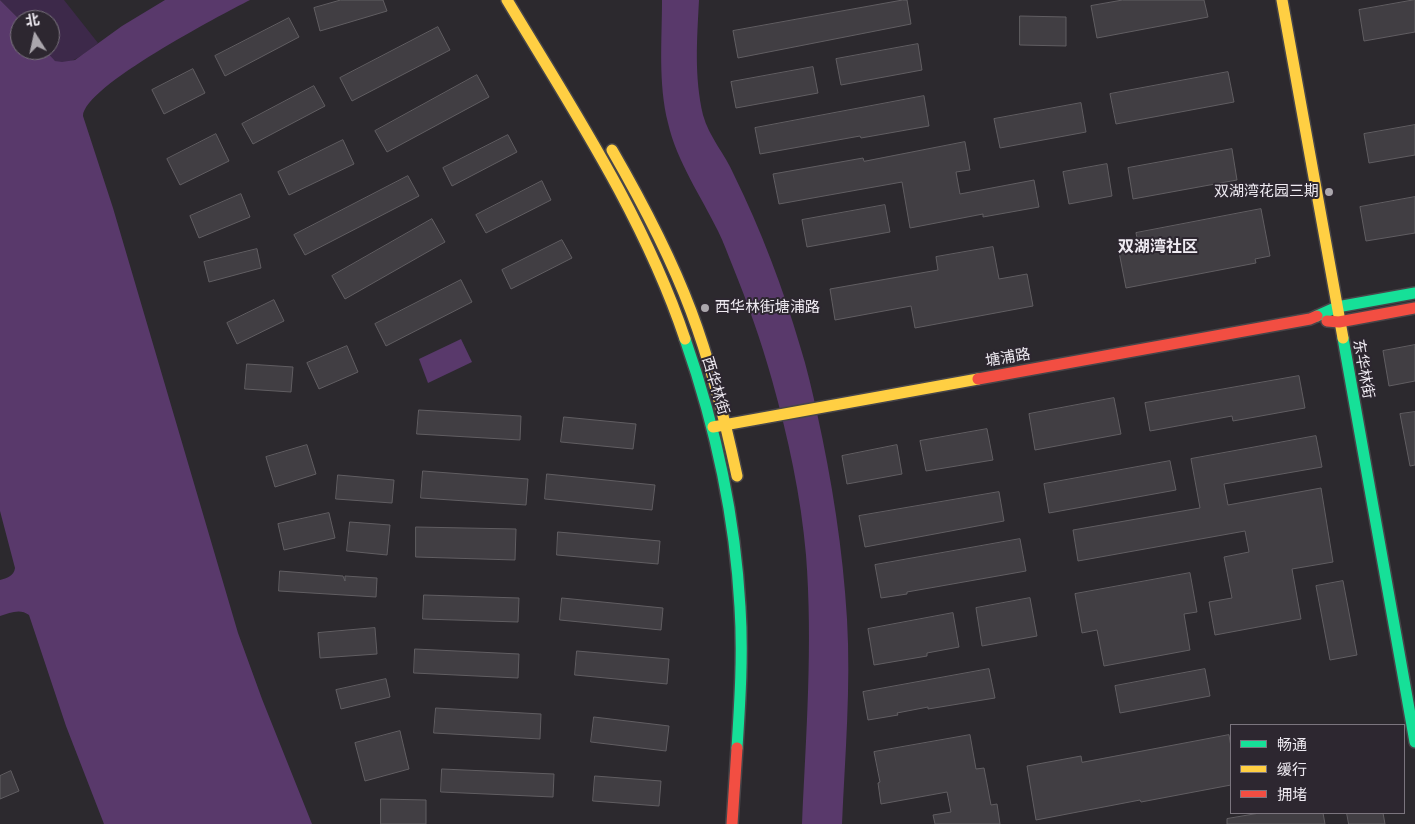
<!DOCTYPE html>
<meta charset="utf-8">
<style>
body{margin:0}
#map{position:relative;width:1415px;height:824px;overflow:hidden;background:#2c292e;font-family:Karla,"Noto Sans SC",sans-serif}
canvas{display:block}
.legend{position:absolute;left:1230px;top:724px;width:175px;height:90px;box-sizing:border-box;background:#2d2730;border:1px solid #7b757e;margin:0;padding:6px 9px;list-style:none;font-size:15px;color:#efebf2}
.legend li{display:flex;align-items:center;gap:10px;height:25px}
.legend b{width:25px;border:1px solid #7b757e}
.north{position:absolute;left:10px;top:10px;width:50px;height:50px;box-sizing:border-box;background:#2d2730;border:1px solid #7b757e;border-radius:50%;rotate:350deg;font-size:14px;font-weight:700;line-height:20px;text-align:center;color:#efebf2}
.north::after{content:'';display:block;margin:auto;width:18px;height:22px;background:#aba7ad;clip-path:polygon(50% 0,100% 100%,50% 72%,0 100%)}
</style>
<div id="map">
<canvas width="1415" height="824"></canvas>
<ul class="legend">
<li><b style="height:6px;background:#16e098"></b>畅通</li>
<li><b style="height:6px;background:#ffcf43"></b>缓行</li>
<li><b style="height:6px;background:#f24e42"></b>拥堵</li>
</ul>
<div class="north">北</div>
</div>
<script>
const g = document.querySelector('canvas').getContext('2d');
g.lineJoin = 'round';
function fill(path, color) { g.fillStyle = color; g.fill(path, 'evenodd'); }
function stroke(path, color, width, dash) { g.strokeStyle = color; g.lineWidth = width; g.lineCap = dash ? 'butt' : 'round'; g.setLineDash(dash || []); g.stroke(path); }
function label(font, color, halo, rows, align = 'center') {
  g.font = font + ' Karla,"Noto Sans SC",sans-serif'; g.lineWidth = 4; g.setLineDash([]); g.textBaseline = 'middle'; g.strokeStyle = halo; g.fillStyle = color; for (const [text, x, y, turn = 0] of rows) {
    g.save(); g.translate(x, y); g.rotate((+turn || 0) * Math.PI / 180); g.textAlign = isNaN(turn) ? turn : align; if (halo) g.strokeText(text, 0, 0); g.fillText(text, 0, 0); g.restore();
  }
}
const green = new Path2D(`
 M0,0h64l34,43c-11,8 -30,27 -45,17 -3,-3 -5,-7 -8,-10h5v-30h-30z`);
const water = new Path2D(`
 M0,0l20,20v30h25l10,11 7,1 13,-2 47,-34 43,-26h85c-29,15 -166,86 -167,116l30,92 125,425 24,66 50,125h-208l-38,-98 -37,-111c-9,-7 -19,-2 -29,1v-36c7,-2 14,-4 15,-12l-15,-57z
 M662,0h37c-2,40 -5,76 4,115 6,22 22,39 31,60 27,55 49,113 66,171 7,22 12,44 17,67 15,68 26,137 30,206 4,68 -2,137 -5,205h-40c4,-89 11,-179 4,-269 -5,-59 -18,-118 -34,-175 -11,-39 -24,-76 -39,-113 -5,-12 -9,-24 -15,-36 -17,-35 -41,-69 -50,-108 -10,-40 -6,-82 -6,-123z
 M461,339l11,23 -44,21 -9,-24z`);
const building = new Path2D(`
 M341,0h42l4,11 -67,20 -6,-23z
 M903,0h4l4,24 -173,34 -5,-27z
 M1123,0h81l4,17 -111,21 -6,-32z
 M1415,0v32l-51,9 -5,-31z
 M1020,16l46,1v29l-46,-1z
 M289,18l10,19 -74,39 -10,-20z
 M438,27l12,23 -98,51 -12,-23z
 M918,44l4,26 -81,15 -5,-26z
 M813,67l5,26 -82,15 -5,-26z
 M193,69l12,24 -41,21 -12,-24z
 M1228,72l6,30 -118,22 -6,-30z
 M477,75l12,22 -102,55 -12,-21z
 M314,86l11,20 -72,38 -11,-20z
 M924,96l5,30 -68,12 -1,-2 -100,18 -5,-26z
 M1081,103l5,29 -86,16 -6,-29z
 M1415,125v30l-46,8 -5,-29z
 M216,134l13,27 -49,24 -13,-26z
 M508,135l9,17 -65,34 -9,-18z
 M343,140l11,24 -65,31 -11,-23z
 M965,142l5,28 -14,2 4,22 74,-14 5,27 -56,10v-3l-73,14 -8,-46 -123,22 -6,-30 90,-16 1,3z
 M1232,149l5,31 -104,19 -5,-31z
 M1107,164l5,32 -43,8 -6,-32z
 M408,176l11,20 -114,59 -11,-20z
 M542,181l9,19 -65,33 -10,-18z
 M241,194l9,23 -51,21 -9,-22z
 M1415,197v36l-49,8 -6,-34z
 M885,205l5,27 -83,15 -5,-27z
 M1261,209l9,47 -15,3 1,4 -130,25 -7,-36 20,-4 -3,-15z
 M432,219l13,23 -100,57 -13,-23z
 M562,240l10,18 -61,31 -9,-19z
 M993,247l6,32 28,-5 6,32 -118,22 -4,-22 -76,14 -5,-31 108,-19 -2,-13z
 M257,249l4,19 -52,14 -5,-20z
 M461,280l11,22 -86,44 -11,-22z
 M274,300l10,21 -47,23 -10,-21z
 M1415,345v36l-26,5 -6,-35z
 M347,346l11,26 -39,17 -12,-26z
 M247,364l46,3 -2,25 -46,-3z
 M1299,376l6,32 -72,13 -1,-5 -82,15 -5,-28z
 M1114,398l7,36 -86,16 -6,-36z
 M419,410l102,6 -1,24 -103,-6z
 M1415,412v53l-5,1 -10,-52z
 M564,417l72,7 -3,25 -72,-7z
 M987,429l6,31 -67,11 -6,-30z
 M1316,436l6,31 -98,17 4,21 93,-17 12,74 -41,7 9,50 -86,16 -6,-33 23,-4 -8,-41 25,-5 -4,-21 -167,30 -5,-31 127,-22 -9,-49z
 M307,445l9,29 -41,13 -9,-30z
 M897,445l5,29 -55,10 -5,-28z
 M1170,461l6,29 -127,23 -5,-29z
 M423,471l105,8 -2,26 -105,-7z
 M547,474l108,11 -3,25 -107,-11z
 M338,475l56,5 -2,23 -56,-4z
 M999,492l5,29 -139,26 -6,-31z
 M329,513l6,25 -51,12 -6,-26z
 M350,522l40,3 -3,30 -40,-4z
 M416,527l100,2 -1,31 -99,-3z
 M558,532l102,9 -2,23 -101,-9z
 M1020,539l6,32 -119,21v2l-26,4 -6,-33z
 M280,571l63,5 2,5v-5l32,2 -1,19 -97,-6z
 M1190,573l7,39 -13,2 6,36 -86,16 -7,-36 -15,3 -7,-39z
 M1343,581l14,74 -27,5 -14,-74z
 M424,595l95,3 -1,24 -95,-3z
 M562,598l101,10 -2,22 -101,-10z
 M1030,598l7,38 -55,10 -6,-38z
 M953,613l6,34 -32,6v3l-53,9 -6,-36z
 M375,628l2,26 -57,4 -2,-25z
 M415,649l104,5 -1,24 -104,-5z
 M577,651l92,8 -2,25 -92,-9z
 M989,669l6,29 -67,11v-2l-31,6 1,2 -30,5 -5,-28z
 M1205,669l5,27 -90,17 -5,-27z
 M386,679l4,18 -49,12 -5,-19z
 M436,708l105,6 -1,25 -106,-6z
 M594,717l75,9 -3,25 -75,-9z
 M400,731l9,38 -44,12 -10,-38z
 M970,735l6,34 8,-1 7,37 6,-1 3,20h-65l-2,-9 18,-3 -4,-20 -66,12 -3,-21 2,-1 -6,-30z
 M1229,735l2,12v38l-90,17 -1,-2 -104,20 -9,-54 54,-10 1,6z
 M442,769l112,5 -1,23 -112,-5z
 M11,771l8,20 -19,8v-23z
 M595,776l66,5 -2,25 -66,-5z
 M381,799l45,1v24h-45z
 M1260,813h63l2,11h-98v-5z
 M1347,813h36l2,11h-36z`);
const fast = new Path2D(`
 M1317,316l20,-9 78,-14
 M1343,338l72,404
 M685,339c30,86 50,177 55,268 3,47 0,94 -3,141`);
const slow = new Path2D(`
 M507,0c66,110 137,217 178,339
 M1282,0l61,338
 M612,150c30,52 58,105 79,161 20,53 34,109 46,165
 M713,427l265,-48`);
const jam = new Path2D(`
 M1327,321l12,1 76,-14
 M978,379l332,-60 7,-3
 M732,824l5,-76`);
const markers = [
 [1329,192,5,"#aba7ad"],
 [705,308,5,"#aba7ad"]
];
const poiNames = [
 ["双湖湾花园三期",1319,192],
 ["西华林街塘浦路",715,308,"left"]
];
const streetNames = [
 ["塘浦路",1008,358,-10],
 ["东华林街",1363,369,80],
 ["西华林街",715,386,73]
];
const neighbourhoodNames = [
 ["双湖湾社区",1158,247]
];
fill(green, '#3d294a');
fill(water, '#59396b');
fill(building, '#413e43');
stroke(building, '#615e62', 1);
stroke(fast, '#474549', 14);
stroke(slow, '#474549', 14);
stroke(jam, '#474549', 14);
stroke(fast, '#16e098', 11);
stroke(slow, '#ffcf43', 11);
stroke(jam, '#f24e42', 11);
for (const [x, y, r, color] of markers) { const dot = new Path2D(); dot.arc(x, y, r, 0, 2 * Math.PI); g.fillStyle = color; g.fill(dot); stroke(dot, '#2d2730', 2); }
label('15px', '#efebf2', '#2d2730', poiNames, 'right');
label('15px', '#efebf2', '#2d2730', streetNames);
label('bold 16px', '#efebf2', '#2d2730', neighbourhoodNames);
</script>
